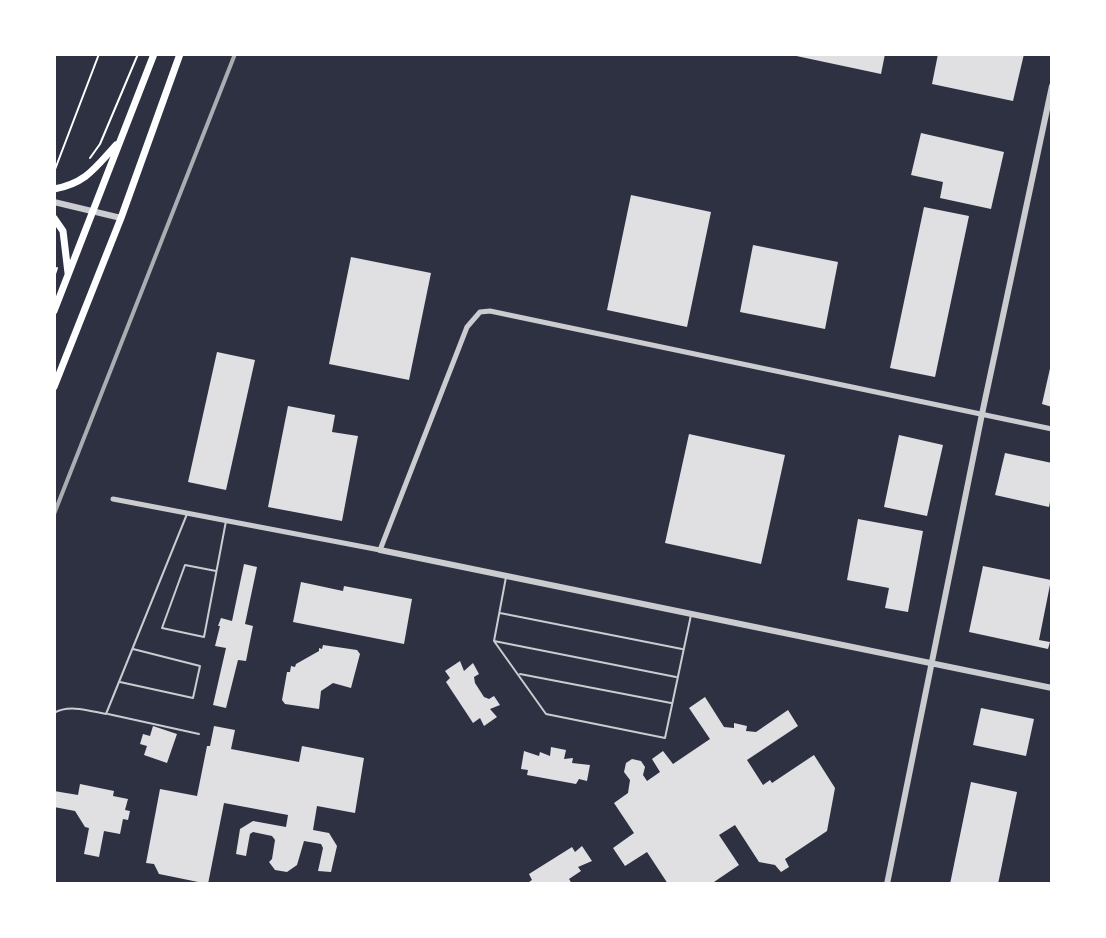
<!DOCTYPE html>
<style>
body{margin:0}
#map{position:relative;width:1106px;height:938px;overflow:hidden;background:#2d3142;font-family:Inter,sans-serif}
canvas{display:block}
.frame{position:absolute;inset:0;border:56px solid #fff;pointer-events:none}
</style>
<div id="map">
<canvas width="1106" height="938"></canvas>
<div class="frame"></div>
</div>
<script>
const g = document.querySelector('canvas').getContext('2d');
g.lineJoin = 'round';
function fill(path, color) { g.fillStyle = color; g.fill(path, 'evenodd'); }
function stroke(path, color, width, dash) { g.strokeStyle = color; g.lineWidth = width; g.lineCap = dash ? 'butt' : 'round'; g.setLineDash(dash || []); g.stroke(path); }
const building = new Path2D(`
 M787,54h98l-4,20z
 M938,54h86l-11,47 -81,-17z
 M921,133l83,19 -13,57 -51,-11 3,-16 -32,-7z
 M631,195l80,17 -24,115 -80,-17z
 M924,207l45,9 -34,161 -45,-9z
 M753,245l85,17 -13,67 -85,-17z
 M351,257l80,16 -22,107 -80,-16z
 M217,352l38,8 -29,130 -38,-8z
 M1051,364h1v43l-10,-3z
 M288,406l47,9 -3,17 26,4 -16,85 -74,-14z
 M689,434l96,21 -24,109 -96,-21z
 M899,435l44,10 -16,71 -43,-9z
 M1005,453l47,10v28l-3,16 -54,-12z
 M858,519l65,12 -15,81 -23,-4 4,-20 -42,-8z
 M244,564l13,3 -12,57 8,2 -7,35 -8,-1 -12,48 -13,-3 13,-57 -11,-2 5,-20h-2l3,-8 11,3z
 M983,566l68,14 -12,60 11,2 -2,7 -79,-17z
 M301,582l42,9 1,-5 68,13 -8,45 -111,-22z
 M323,645l34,5 3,4 -9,34 -18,-5 -12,8 -2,18 -34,-5 -3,-4 5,-28h3l1,-6 4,1 1,-3 23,-13v-3l3,1z
 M460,661l4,10 9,-8 6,11 -5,3 1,6 9,14 5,2 5,-3 6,9 -10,4 7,8 -13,9 -4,-8 -7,5 -27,-41 4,-4 -5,-7z
 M705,697l19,30 10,1v-5l13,3 -1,5 10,1 32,-22 10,16 -51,34 16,25 7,-5 2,3 42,-28 21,33 -8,43 -42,28 4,8 -8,5 -6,-7 -16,-3 -24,-37 -16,10 20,30 -28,19h-43l-21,-32 -22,14 -12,-18 21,-15 -20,-30 14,-10 2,-13 -6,-8 2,-9 6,-4 9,2 4,6 -2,8 4,6 13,-9 -8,-13 11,-8 10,13 37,-25 -21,-31z
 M981,708l53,11 -8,37 -53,-11z
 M153,726l24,8 -10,29 -23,-8 3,-9 -7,-2 3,-10 7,2z
 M214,726l21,4 -4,19 68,13 3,-16 62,12 -9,55 -38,-7 -4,24 16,3 8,13 -6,26 -13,-1 5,-23 -2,-4 -17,-3 -7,24 -10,7 -12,-2 -6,-8 3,-3 3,-19 -3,-4 -19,-4 -3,2 -4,22 -10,-2 4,-25 13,-8 33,6 2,-12 -64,-12 -16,81 -49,-10 -5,-10 -8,-1 14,-74 37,7 10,-50h3z
 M551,747l15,3 -2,9 9,-1 -1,5 18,2 -3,16 -8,-2 -3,5 -49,-9 1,-5 -7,-1 3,-18 15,5 1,-4 10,4z
 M971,782l46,10 -19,92h-48z
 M80,784l34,7 -1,5 15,3 -3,11 5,1 -2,9 -5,-1 -3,15 -16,-3 -5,26 -15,-3 5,-26 -4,-1 -10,-16 -21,-4v-16l24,4z
 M582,846l10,15 -14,6 3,4 -12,8 3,5h-46l6,-4 -3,-6 43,-27 3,5z`);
const path = new Path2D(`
 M90,158l10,-14 38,-90
 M54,172l45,-118
 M54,277l3,-9`);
const service = new Path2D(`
 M216,571l-31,-6 -23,63 42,9 22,-116
 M506,577l-12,64 52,73 119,24 26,-123
 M500,613l182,36
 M494,641l182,36
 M520,674l151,29
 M120,682l73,16 7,-32 -67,-17
 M54,713c15,-9 36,-2 52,1l81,-200
 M108,714l91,20`);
const minor = new Path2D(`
 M113,499l267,51 87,-223 13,-15 10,-1 562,118`);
const tertiary = new Path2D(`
 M54,202l67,16
 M380,550l672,138
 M887,884l95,-470 70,-328`);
const secondary = new Path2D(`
 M54,189c32,-6 41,-21 62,-44
 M54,218l9,13 5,42
 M54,311l100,-257
 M54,387l67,-169 59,-164`);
const rail = new Path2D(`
 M54,514l181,-460`);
fill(building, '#e0e0e3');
stroke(path, '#fff', 2);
stroke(service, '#caccd0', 2);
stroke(minor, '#caccd0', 5);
stroke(tertiary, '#caccd0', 6);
stroke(secondary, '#fff', 7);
stroke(rail, '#abadb3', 4);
</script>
